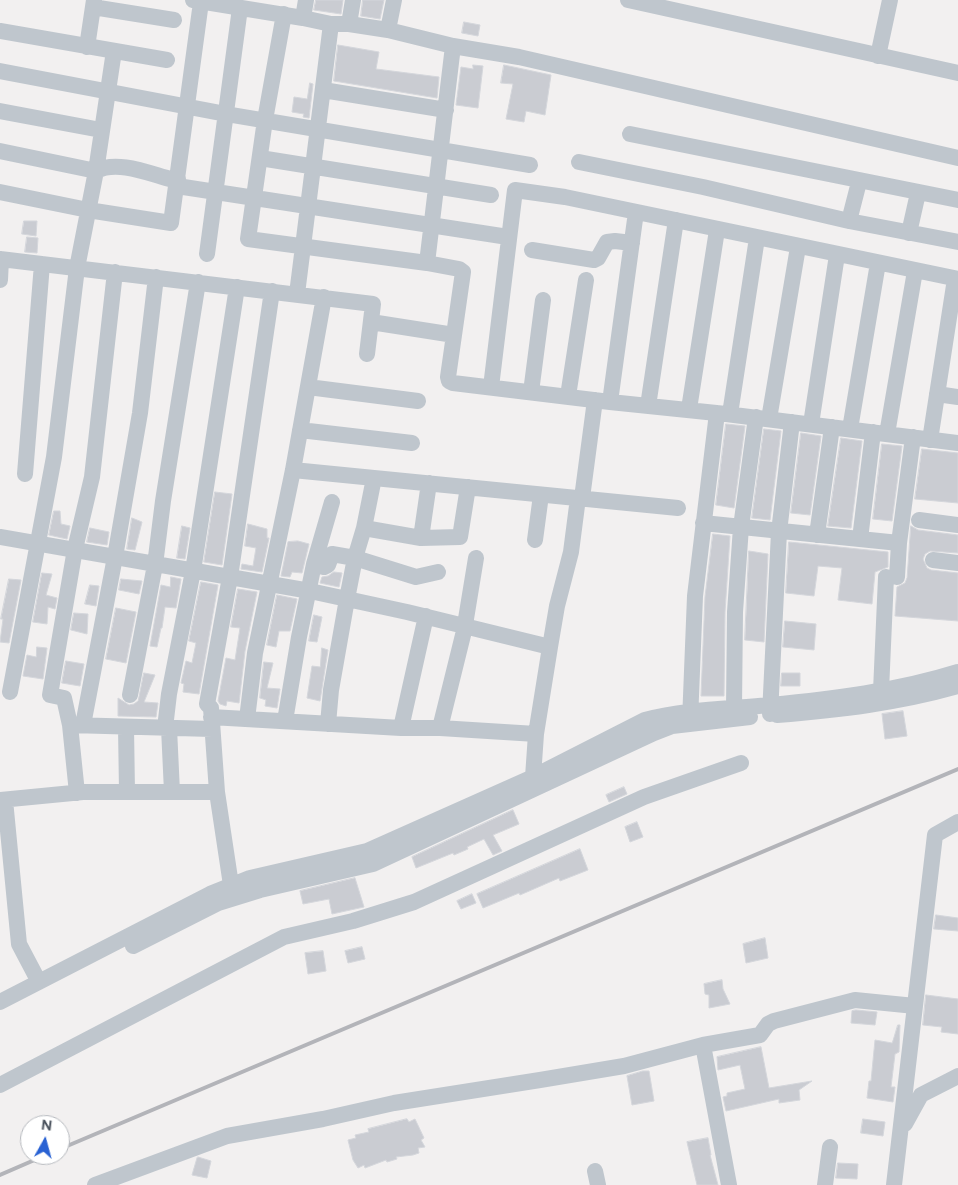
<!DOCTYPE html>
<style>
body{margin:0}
#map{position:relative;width:958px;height:1185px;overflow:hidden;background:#f2f0f0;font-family:Figtree,sans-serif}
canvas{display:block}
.north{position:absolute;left:20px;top:1115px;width:50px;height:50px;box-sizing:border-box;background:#fff;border:1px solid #b6b9be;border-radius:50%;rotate:7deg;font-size:14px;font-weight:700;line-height:20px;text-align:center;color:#49515c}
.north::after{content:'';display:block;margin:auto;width:18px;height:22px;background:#2962d3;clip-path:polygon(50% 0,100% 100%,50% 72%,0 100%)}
</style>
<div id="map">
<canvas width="958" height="1185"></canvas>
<div class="north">N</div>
</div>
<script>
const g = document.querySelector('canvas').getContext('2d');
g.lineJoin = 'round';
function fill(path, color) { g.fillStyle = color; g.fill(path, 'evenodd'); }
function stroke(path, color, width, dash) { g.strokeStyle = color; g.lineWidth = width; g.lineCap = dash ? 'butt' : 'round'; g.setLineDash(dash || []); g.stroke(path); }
const building = new Path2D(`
 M316,0h27l-2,14 -27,-4z
 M363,0h21l-4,19 -19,-3z
 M464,22l16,3 -2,11 -16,-3z
 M338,45l41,7 -3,17 63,8 -2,21 -103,-17z
 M473,65l10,1 -5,42 -22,-3 5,-38 12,2z
 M504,65l47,10 -6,40 -19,-4 -2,11 -18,-3 7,-35 -12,-1z
 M310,83l3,1 -4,34 -6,-1 1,-3 -12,-2 2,-15 13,2z
 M24,221h13l-1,15 -14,-2z
 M27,237l11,1 -1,15 -12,-1z
 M726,424l19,2 -11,82 -18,-3z
 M764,429l17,2 -11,89 -18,-2z
 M801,433l20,3 -11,79 -19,-2z
 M841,438l21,3 -11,87 -23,-2z
 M882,444l20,2 -10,75 -19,-2z
 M922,449l36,4v50l-43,-4z
 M215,492l17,2 -10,71 -18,-3z
 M54,511h6l1,13 9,2 -3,13 -18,-4z
 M132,518l10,4 -7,28 -8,-1z
 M248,524l19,5v9h2l-7,34 -21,-3 1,-5 11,2 3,-18 -11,-2z
 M182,526l8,2 -5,31 -8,-1z
 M911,526l7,4 40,5v18l-28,-2 -5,3 -2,5 4,9 4,2 27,3v48l-63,-5 2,-29 8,-4 2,-5z
 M90,528l19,4 -2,13 -20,-3z
 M713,534l17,2 -5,76 -1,84h-23l4,-99z
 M298,541l11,3 -7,29 -10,-1 -2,5 -9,-1 7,-34z
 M789,542l99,10v15l-13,5 -3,32 -34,-4 4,-32 -24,-2 -4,30 -28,-3z
 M749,551l19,3 -4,88 -19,-2z
 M334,572l8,1 -3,14 -19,-4 2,-6 6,-1z
 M42,573l10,1 -6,21 11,3 -2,11 -7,-2 -1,17 -14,-2z
 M171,577l10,2 -5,29 -11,-1 -3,21h-1l-4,19 -7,-1 11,-61 9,2z
 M9,579l12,1 -12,63 -9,-1 3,-23h-2z
 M121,579l21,2 -3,13 -20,-4z
 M201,582l17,3 -19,109 -16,-2 1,-8 -3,-1 5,-22 6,2 4,-20 -7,-2z
 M90,585l9,1 -3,20 -11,-2z
 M238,589l19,3 -12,59 -6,52 -12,-2 -1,5 -6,-2 -2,-3 8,-43 9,2 5,-32 -9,-1z
 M277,595l20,4 -7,32h-11l-3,16 -9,-2z
 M116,608l20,4 -10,51 -20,-4z
 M74,613l14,1 -1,20 -16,-4z
 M314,615l8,2 -5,25 -8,-1z
 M785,621l31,3 -2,26 -31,-3z
 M37,647l10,1 -4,31 -20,-3 4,-21 9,2z
 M322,648l6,2 -8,51 -13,-3 5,-32 8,1z
 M66,661l18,3 -4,22 -18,-3z
 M264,662l9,1 -6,25 13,1 -3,19 -12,-2 1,-6 -6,-2z
 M144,673l11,2 -11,27 14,1 -2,14 -38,-1v-18l11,7 5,-1 4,-3z
 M782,673h18v13h-19z
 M903,711l4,25 -22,3 -3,-25z
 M624,787l3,7 -18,8 -3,-7z
 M513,810l6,14 -26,11 9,16 -9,4 -9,-16 -17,8 1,2 -14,6 -1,-2 -37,15 -4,-11z
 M637,822l6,15 -13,5 -5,-15z
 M580,849l8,21 -28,11 -1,-3 -39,17 -1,-2 -36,15 -6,-14z
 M355,878l9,29 -32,7 -3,-15 -26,5 -3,-13z
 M472,894l4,9 -15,6 -4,-8z
 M936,915l22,3v13l-24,-2z
 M765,938l3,20 -22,5 -3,-19z
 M362,947l3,12 -17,4 -3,-12z
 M323,951l3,20 -18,3 -3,-21z
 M722,980l1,9 7,15 -21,4v-13l-4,-1 -1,-10z
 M926,995l32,4v35l-17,-2 1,-5 -19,-2z
 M856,1010l21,2 -2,13 -24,-2 1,-12z
 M898,1025h2l-1,27 -4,2 -4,33h4l-2,15 -26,-4 2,-17h2l4,-41 17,3z
 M761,1047l8,41 43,-7 -13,9 1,10 -21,3v-4l-53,12 -3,-14 4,-1v-3l18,-4 -5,-24 -22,5 -1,-13z
 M643,1071h6l5,30 -22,4 -5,-29z
 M407,1119l2,3 6,-3 9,19 -3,2 4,7 -7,1 1,5 -6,2 -17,2 1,2 -10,3 -1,-2 -21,8 -1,-3 -6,3 -5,-8 -5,-20 8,-2 -1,-3 14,-3 -1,-3z
 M863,1119l22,3 -2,14 -22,-3z
 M708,1138l3,17h-1l8,30h-21l-10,-43z
 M198,1157l13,4 -4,17 -15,-3 5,-17z
 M838,1163l20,1 -1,15 -21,-1z`);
const minor = new Path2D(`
 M193,0l110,18 28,6h18l39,6 65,16 66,11 439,101
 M628,0l330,73
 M93,7l81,13
 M284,14l-19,106 -17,119 179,24 32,6 4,3 -15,105 1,4 4,2 157,19 116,12 232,29
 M303,18l3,-18
 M349,24l4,-24
 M388,30l6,-30
 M0,31l167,29
 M87,47l7,-47
 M878,56l12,-56
 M0,71l226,43 304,51
 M323,90l123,20
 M0,111l101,19
 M630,134l328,66
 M0,151l96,20c21,-11 52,2 74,8h8
 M260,158l231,37
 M579,162l124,25 146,34 109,21
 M177,186l331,51
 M0,192l88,18 83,13 30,-221
 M849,221l10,-39
 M909,233l9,-40
 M532,250l62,10 4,-2 9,-16 8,-1 17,2
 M207,254l33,-246
 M0,259l373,45 -6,50
 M427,263l26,-217
 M0,280l1,-21
 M297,294l34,-270
 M371,322l83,13
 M308,387l110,14
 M491,387l24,-197 50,7 393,82
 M531,392l12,-92
 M937,394l21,3
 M568,396l18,-116
 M610,402l26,-190
 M648,406l28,-186
 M689,409l28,-179
 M730,414l27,-176
 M769,419l29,-172
 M811,424l26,-169
 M850,429l28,-166
 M300,430l112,13
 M887,434l28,-163
 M930,440l25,-161
 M293,470l385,38
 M25,474l17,-210
 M582,498l13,-98
 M919,520l39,5
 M703,523l196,20
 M364,528l57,10 8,-55
 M817,535l15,-108
 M0,537l310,54 97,21 143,35 -14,87 -3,43
 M421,538l39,-1 8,-50
 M860,539l13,-107
 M535,540l6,-45
 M933,560l25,3
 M314,564l10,3 4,-2 4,-11 23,4 61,19 22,-5
 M897,577l2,-34 14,-106
 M550,647l7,-41 14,-54 7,-54
 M881,691l5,-114
 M10,692l44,-235 23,-189 19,-97 18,-120
 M130,695l25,-130 8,-64 35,-219
 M734,708l1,-96 6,-85 15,-110
 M770,714l9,-182 13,-110
 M777,715c61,-5 122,-12 181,-29
 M211,717l190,11h39l96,6
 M247,719l8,-66 38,-183 31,-173
 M285,721l14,-84 15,-73 18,-62
 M690,721l5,-125 22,-183
 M328,724l3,-34 16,-91 8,-41 9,-30 10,-50
 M70,725l-6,-27 -14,-3 25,-146 17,-72 23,-205
 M83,725l32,-168 25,-144 16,-136
 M126,727l1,65
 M165,728l4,-34 24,-123 44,-284
 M169,728l3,64
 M401,728l25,-112
 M440,728l24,-97 12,-73
 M77,793l-7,-68 142,4
 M0,800l83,-8h134
 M5,800l14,144 20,38
 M235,895l-4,-10 -14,-93 -6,-84 -4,-4 23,-127 42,-286
 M133,946l85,-43 42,-13 113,-26 281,-131 18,-7 78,-9
 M0,1002l210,-108 40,-16 117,-27 166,-74 112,-57c40,-11 84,-11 125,-15 63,-6 127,-14 188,-33
 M703,1045l26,140
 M0,1085l284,-148 69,-16 61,-19 230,-105 97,-34
 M905,1124l16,-29 37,-19
 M595,1171l3,14
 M95,1185l132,-49 96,-17 71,-16 146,-23 84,-14 79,-21 57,-10 8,-11 6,-3 81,-21 60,6
 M825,1185l5,-38
 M894,1185l41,-350 23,-13`);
const rail = new Path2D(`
 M60,1149l898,-380
 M0,1175l46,-20`);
fill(building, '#caccd2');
stroke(building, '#d4d6db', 1);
stroke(minor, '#bfc6cd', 16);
stroke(rail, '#b3b4b9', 4);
</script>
